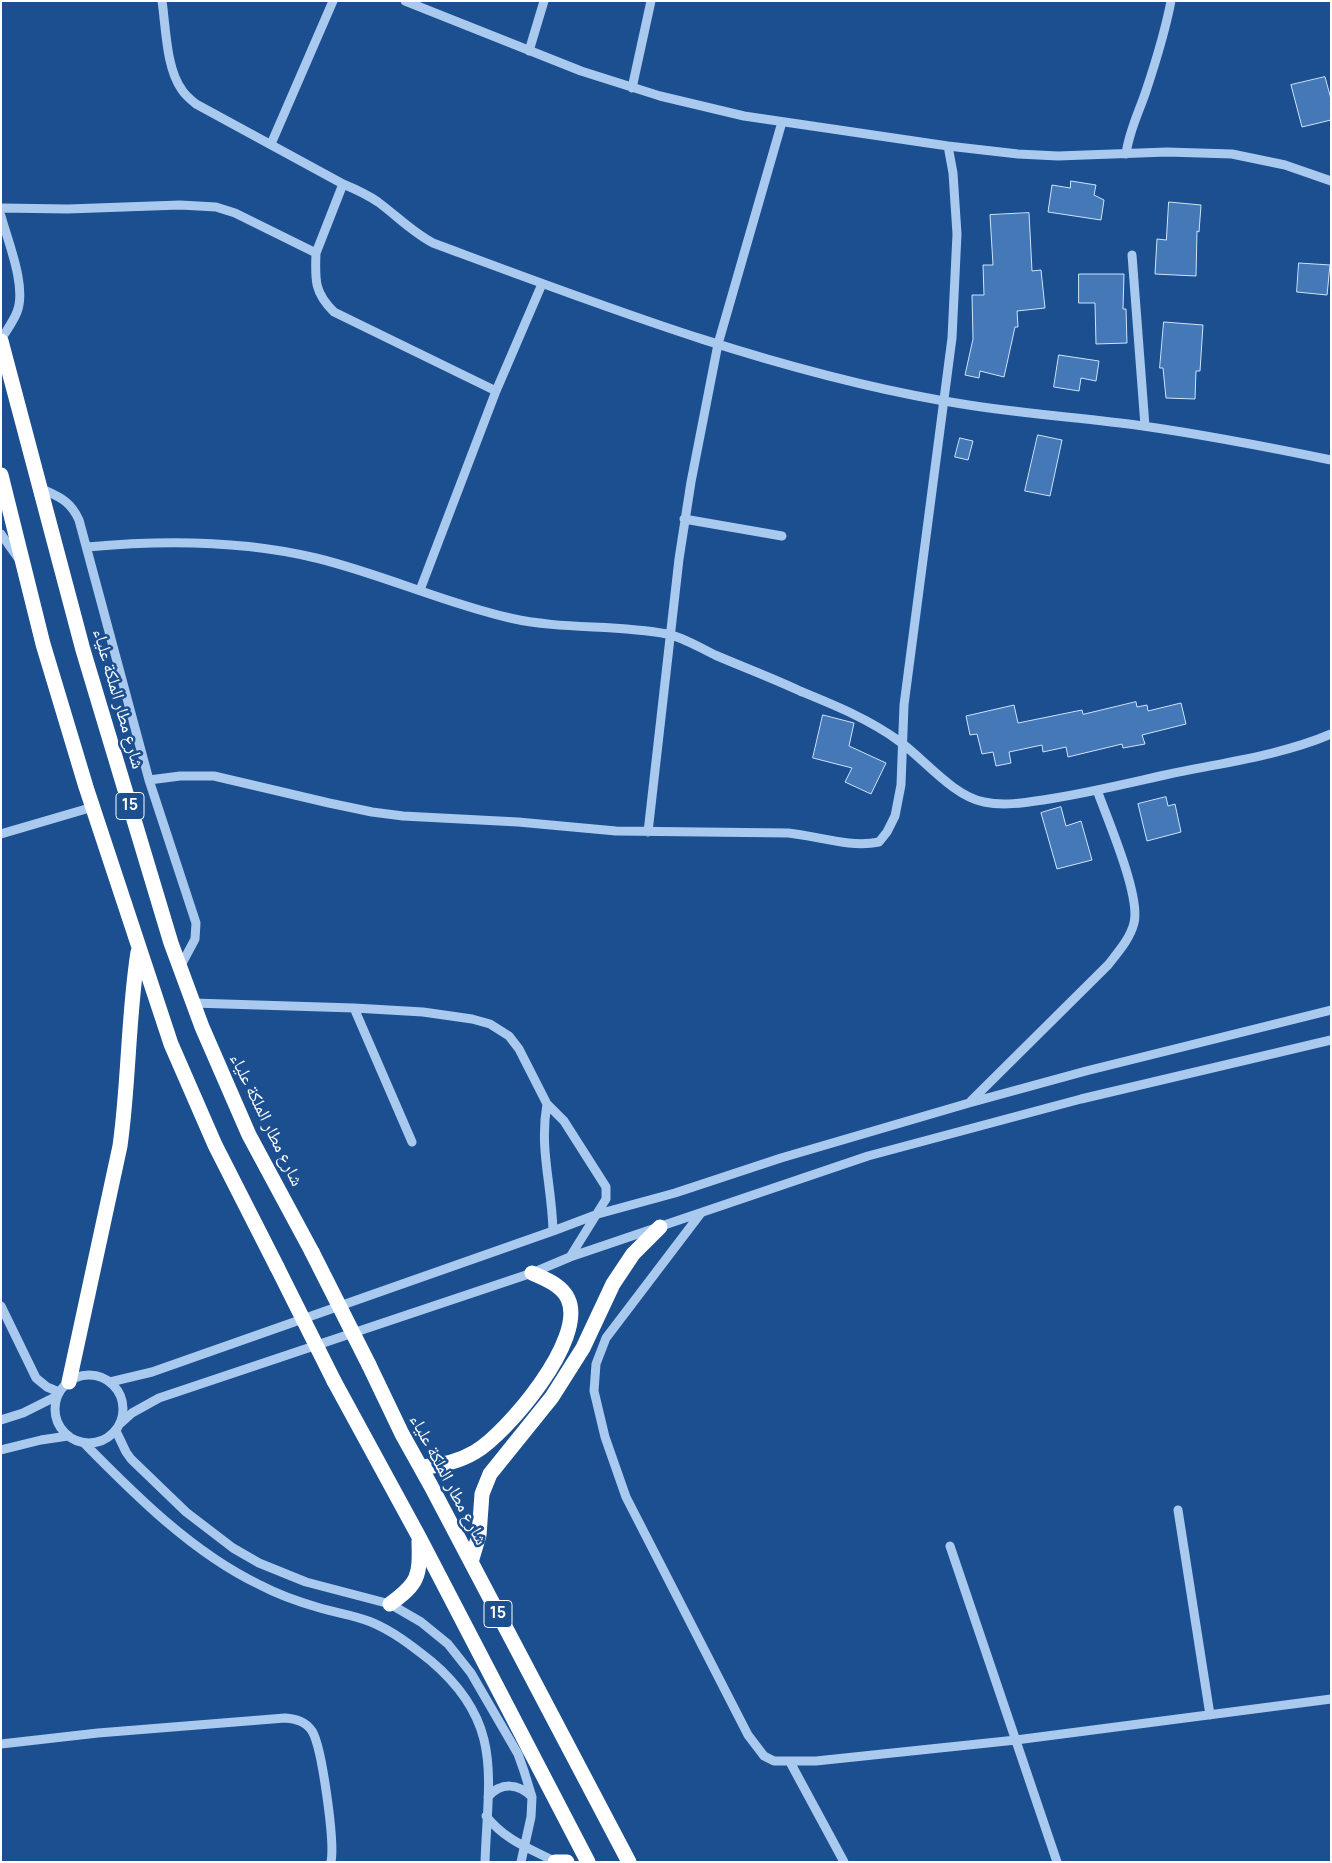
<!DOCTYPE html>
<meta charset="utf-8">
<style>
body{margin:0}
#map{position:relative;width:1332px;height:1863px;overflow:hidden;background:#1b4f8f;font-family:Manrope,sans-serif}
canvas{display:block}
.frame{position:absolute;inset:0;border:2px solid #fff;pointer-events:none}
</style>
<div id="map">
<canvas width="1332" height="1863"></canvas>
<div class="frame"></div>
</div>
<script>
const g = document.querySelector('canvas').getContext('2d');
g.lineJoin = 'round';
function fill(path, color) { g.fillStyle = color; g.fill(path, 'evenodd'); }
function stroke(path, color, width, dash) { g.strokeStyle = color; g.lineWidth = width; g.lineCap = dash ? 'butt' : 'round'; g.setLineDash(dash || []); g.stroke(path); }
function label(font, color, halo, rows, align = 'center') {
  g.font = font + ' Manrope,"Noto Naskh Arabic",sans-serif'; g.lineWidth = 5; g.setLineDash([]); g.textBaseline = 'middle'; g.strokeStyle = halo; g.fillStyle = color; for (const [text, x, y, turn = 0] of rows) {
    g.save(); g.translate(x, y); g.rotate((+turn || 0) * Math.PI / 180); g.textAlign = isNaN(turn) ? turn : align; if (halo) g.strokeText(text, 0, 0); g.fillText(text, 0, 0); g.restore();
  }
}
const building = new Path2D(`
 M1325,77l6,22v21l-29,7 -11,-42z
 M1071,181l25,4 -2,10 10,5 -3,20 -53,-8 4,-27 18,3z
 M1169,202l32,3 -2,27 -2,-1 -1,45 -41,-2 2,-35 9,1z
 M1029,213l3,58 9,-1 4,38 -28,3 1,16h-3l-11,50 -24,-6 -1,7 -14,-3 8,-36 -1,-44h12l-1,-30h10l-3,-50z
 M1299,263l31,2 -3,30 -30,-3z
 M1079,274h45l-1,35h3l1,34 -31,1 -1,-41h-16z
 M1164,322l39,3 -3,46h-4l-1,28 -29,-1 -3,-30h-3z
 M1059,355l40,6 -3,20 -15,-3 -2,13 -25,-4z
 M1038,435l24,5 -12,56 -25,-5z
 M960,438l13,3 -5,19 -13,-3z
 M1136,702l1,5 10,-2 1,6 33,-8 5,21 -44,11 3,9 -22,4 -1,-4 -54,13 -2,-10 -23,5 -1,-7 -33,7 2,11 -15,3 -3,-14 -11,2 -5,-20 -7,1 -4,-19 48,-11 4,18 64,-13 1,4z
 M823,715l31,8 -5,23 37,17 -15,31 -26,-12 7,-14 -39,-10z
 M1166,797l2,9 7,-2 6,28 -34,9 -9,-37z
 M1061,807l5,19 15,-5 11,39 -35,9 -16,-56z`);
const minor = new Path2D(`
 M162,1c4,27 4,67 20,89 3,5 9,10 14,14l147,80
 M405,1l176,70 79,25 84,20 204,30 70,8 40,2 109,-4 65,2 53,11 46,16
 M529,51l15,-50
 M632,88l19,-87
 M271,144l62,-143
 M1126,154c3,-23 13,-42 20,-63 10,-30 19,-59 25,-90
 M1,208l67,1 112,-4 36,2 19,6 81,40 27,-69c12,5 25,11 35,18 19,14 34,30 55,41 167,62 335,127 511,158 66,12 133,16 199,25 63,9 125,21 188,34
 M1,216c7,26 26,71 16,96 -4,10 -11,19 -16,28
 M316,253c-1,27 -2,39 18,59l162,79
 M1132,255l13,171
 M40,488c19,9 30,12 39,32l70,260 47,143 -1,16 -15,28
 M684,519l98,17
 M1,534l17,24
 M87,547c75,-7 154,-7 229,11 66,16 128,45 194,60 52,12 105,6 157,16 16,3 33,14 48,21 28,12 57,23 85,36 34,14 69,28 99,50 25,18 54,55 85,61 19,4 39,1 59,-2 41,-6 82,-16 122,-25 54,-12 115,-19 166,-41
 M420,590l76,-199 46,-107
 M149,780l31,-4h34l115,27 43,9 31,4 115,6 98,9 172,2c30,3 61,15 91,9l8,-10 8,-16 6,-31 3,-80 48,-367 5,-104 -4,-61 -5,-27
 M648,832l31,-273 12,-77 27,-138 64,-222
 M1,834l92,-27
 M193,1003l161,5 69,4 49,7 18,5 19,12 10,13 28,55 17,17 42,66v12l-36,58
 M354,1008l58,134
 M971,1101l137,-136c10,-13 22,-26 26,-42 7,-27 -27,-105 -37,-133
 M547,1104c-8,46 5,81 6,127
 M701,1213l-95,125 -10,26 -2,27 11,46 21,60 122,238 16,21 10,5h42l200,-21 315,-41
 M1,1306l35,72 11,9 12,5
 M55 1409a34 34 0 1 1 68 0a34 34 0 1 1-68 0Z
 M110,1382l42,-10 401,-141 45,-17 77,-21 106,-35 188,-55 117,-32 245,-61
 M1,1420l22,-7 34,-17
 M121,1423l11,-10 27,-15 373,-125 38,-16 298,-101 213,-57 250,-59
 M116,1431l10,21 5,7 55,53 47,36 26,15 47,19 84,22 31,18 27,22 23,29 47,81 6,17 8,26 -1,20 -10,45
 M84,1443c51,52 109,110 176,142 19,10 39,17 60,23 17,5 34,7 51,14 22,9 41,24 60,39 73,62 57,115 54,201
 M1,1450l40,-10 27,-4
 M1178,1510l32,205
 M950,1546l107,316
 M1,1744l97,-11 187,-15c11,1 20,3 27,13 10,16 23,111 19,131
 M790,1762l54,100
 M488,1797c13,-15 30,-14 44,0
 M486,1816c20,25 43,32 70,46`);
const highway = new Path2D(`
 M1,341l82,309 88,293 31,84 47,108 63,117
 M1,475l42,169 43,143 85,257 44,101 62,122
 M369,1365l33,69 29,52 198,376
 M334,1381l85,156 169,325
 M69,1382l51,-236c9,-64 8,-130 18,-194
 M421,1467c20,-1 37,-5 54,-15 32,-19 112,-113 93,-153 -6,-14 -23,-20 -36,-26
 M471,1562l8,-27 3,-41 8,-20 62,-77 31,-49 30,-64 20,-30 27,-27
 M390,1604c29,-21 30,-28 29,-63
 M555,1862h12`);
const highwayBridge = new Path2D(`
 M312,1252l57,113
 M277,1267l57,114`);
const shields = [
 [130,806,28],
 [498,1614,28]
];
const shieldNames = [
 ["15",130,806],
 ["15",498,1614]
];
const streetNames = [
 ["شارع مطار الملكة علياء",118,699,74],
 ["شارع مطار الملكة علياء",266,1120,64],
 ["شارع مطار الملكة علياء",448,1480,62]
];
fill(building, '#4478b7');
stroke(building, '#cfe3fa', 1);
stroke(minor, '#a9c9ee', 9);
stroke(highway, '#fff', 15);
stroke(highwayBridge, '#fff', 15);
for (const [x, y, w] of shields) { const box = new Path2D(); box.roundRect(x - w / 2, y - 13.5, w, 27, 4); g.fillStyle = '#1b4f8f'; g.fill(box); stroke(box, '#fff', 1); }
label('bold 16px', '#fff', null, shieldNames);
label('18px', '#fff', '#1b4f8f', streetNames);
</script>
